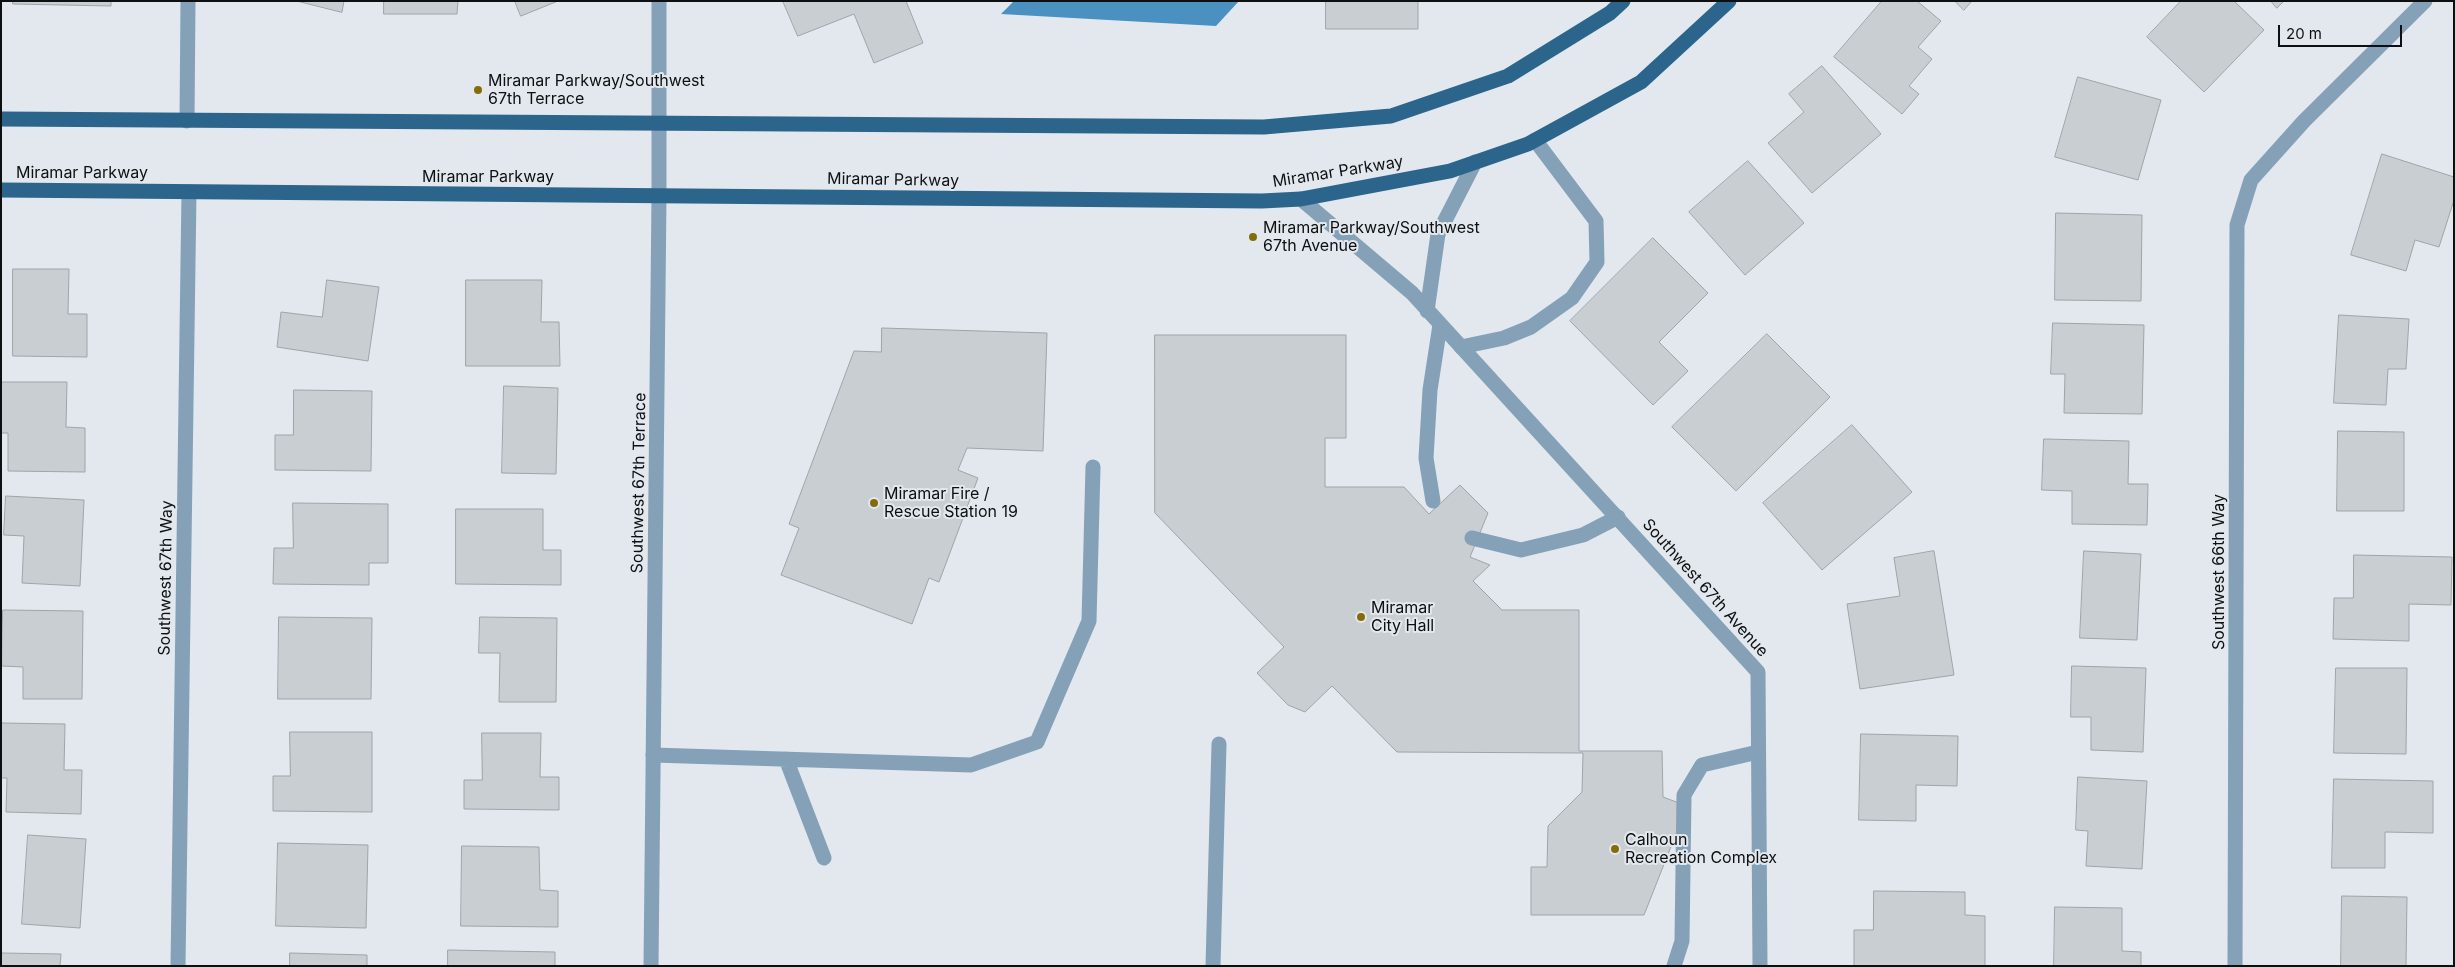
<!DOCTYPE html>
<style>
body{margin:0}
#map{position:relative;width:2455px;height:967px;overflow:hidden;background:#e2e8ed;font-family:Inter,sans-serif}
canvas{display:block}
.frame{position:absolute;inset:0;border:2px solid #0d0f11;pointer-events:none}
.scale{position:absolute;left:2278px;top:25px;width:124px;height:22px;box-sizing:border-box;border:2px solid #0d0f11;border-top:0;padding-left:6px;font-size:15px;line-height:18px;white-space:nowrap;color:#0d0f11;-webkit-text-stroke:4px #e2e8ed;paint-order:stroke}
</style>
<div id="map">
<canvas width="2455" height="967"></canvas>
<div class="frame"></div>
<div class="scale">20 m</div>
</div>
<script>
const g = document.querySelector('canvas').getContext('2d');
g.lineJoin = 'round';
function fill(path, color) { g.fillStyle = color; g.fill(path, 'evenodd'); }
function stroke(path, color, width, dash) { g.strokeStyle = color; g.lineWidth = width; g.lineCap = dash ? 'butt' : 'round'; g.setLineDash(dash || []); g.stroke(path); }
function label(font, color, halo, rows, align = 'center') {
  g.font = font + ' Inter,sans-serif'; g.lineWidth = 4; g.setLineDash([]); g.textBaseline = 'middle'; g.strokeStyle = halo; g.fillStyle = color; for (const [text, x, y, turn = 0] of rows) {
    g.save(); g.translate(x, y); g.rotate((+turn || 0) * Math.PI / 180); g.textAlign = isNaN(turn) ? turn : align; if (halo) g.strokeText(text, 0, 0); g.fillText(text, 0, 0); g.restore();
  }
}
const water = new Path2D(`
 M1014,1h225l-23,25 -215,-12z`);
const building = new Path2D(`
 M13,1h98v5l-98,-2z
 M297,1h47l-2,11z
 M384,1h74l-1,13h-73z
 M515,1h43l-37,15z
 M783,1h123l17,42 -49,20 -20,-49 -56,22z
 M1326,1h92v28h-92z
 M1882,1h35l24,20 -23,26 14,12 -23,27 10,8 -17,20 -68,-57z
 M1955,1h17l-8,9z
 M2181,1h53l30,29 -60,62 -57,-55z
 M2271,1h13l-7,7z
 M1822,66l59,68 -69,59 -44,-50 36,-31 -15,-18z
 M2078,77l83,23 -23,80 -83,-23z
 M2382,154l72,23v23l-15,47 -24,-7 -9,31 -55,-16z
 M1748,161l56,62 -59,52 -56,-63z
 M2056,213l86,2 -1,86 -86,-1z
 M1653,238l55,55 -49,49 29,29 -35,34 -83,-84z
 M13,269h56l-1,45h19v43l-74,-1z
 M327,280l52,7 -11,74 -91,-14 4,-35 41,5z
 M466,280h76l-1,42h18l1,44h-94z
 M2339,315l70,4 -3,50h-18l-2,36 -52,-2z
 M2053,323l91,2 -2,89 -78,-1 1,-39h-14z
 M882,328l165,5 -4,118 -76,-3 -9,22 20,8 -39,104 -10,-4 -17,46 -131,-49 18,-47 -10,-4 65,-173 27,1z
 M1767,334l63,63 -94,94 -64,-64z
 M1155,335h191v103h-21v49h79l25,27 31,-29 28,28 -18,44 20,8 -17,16 29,29h77v141h83l1,46 24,9 -43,109h-113v-48h16l1,-41 34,-34 1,-39 -186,-1 -65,-66 -27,26 -17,-7 -31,-32 27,-26 -129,-134z
 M1,382h66l-1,45 19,1v44l-77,-1v-38h-7z
 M504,386l54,2 -2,86 -54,-1z
 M294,390l78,1 -1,80 -96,-1v-35h18z
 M1852,425l60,67 -90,78 -59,-67z
 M2338,431l66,1v79h-67z
 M2044,439l85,2 -1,43h20l-1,41 -75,-1v-33l-30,-1z
 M6,496l78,4 -4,86 -58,-3 2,-47 -20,-1z
 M293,503l95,1v59h-19v22l-96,-1 1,-36h19z
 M456,509h87v41h18v35l-105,-1z
 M1934,551l20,124 -94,14 -13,-85 53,-8 -6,-38z
 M2084,551l57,3 -4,86 -57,-2z
 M2354,555l98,2 -1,48 -42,-1v37l-76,-2 1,-41h19z
 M3,610l80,1 -1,88h-59v-32l-21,-1z
 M279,617l93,1 -1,81h-93z
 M480,617l77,1 -1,84h-57l1,-49h-21z
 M2072,666l74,2 -3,84 -52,-2v-33h-20z
 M2336,668h71l-1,86 -72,-1z
 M1,723l64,1 -1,46h18l-1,44 -75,-2 1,-34h-6z
 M290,732h82v80l-99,-1v-35h17z
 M482,733h59l-1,44h19v33l-95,-1v-29h18z
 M1861,734l97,2 -1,50 -41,-1v36l-57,-1z
 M2078,777l69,4 -5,88 -56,-3 2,-35 -12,-1z
 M2334,779l99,2v52l-48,-1v36h-53z
 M28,835l58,4 -6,89 -58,-4z
 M278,843l90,2 -2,83 -90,-2z
 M462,846l77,1 1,43 18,1v36l-97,-1z
 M1874,891l91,1v23l20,1v50h-131v-36h19z
 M2342,896l65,1 -1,69h-65z
 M2055,907l67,1v43l19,1v14h-87z
 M448,950l107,2v14h-107z
 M1,953l60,1 -1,12h-59z
 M290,953l77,2v11h-77z`);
const lane = new Path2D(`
 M1461,347l43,-9 27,-11 41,-29 25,-36 -1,-41 -61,-81
 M1433,501l-7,-43 4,-68 10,-65
 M1472,538l49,12 62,-15 35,-18
 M653,755l318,10 66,-23 52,-121 4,-154
 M786,759l38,99
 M1213,966l6,-222
 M1674,966l8,-25 2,-146 18,-30 56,-13`);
const street = new Path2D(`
 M187,121l1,-120
 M1301,199l111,94 346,379 2,294
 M1427,311l11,-77 37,-72
 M178,966l11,-774
 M651,966l8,-770v-195
 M2235,966l2,-741 14,-45 53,-59 121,-120`);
const primary = new Path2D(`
 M1,119l1263,8 127,-11 117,-40 102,-63 13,-12
 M1,190l1261,11 39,-2 149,-28 78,-27 113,-62 88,-81`);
const markers = [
 [478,90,5,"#866c08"],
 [1253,237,5,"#866c08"],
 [874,503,5,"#866c08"],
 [1361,617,5,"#866c08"],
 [1615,849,5,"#866c08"]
];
const poiNames = [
 ["Miramar Parkway/Southwest",488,81],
 ["67th Terrace",488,99],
 ["Miramar Parkway/Southwest",1263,228],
 ["67th Avenue",1263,246],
 ["Miramar Fire /",884,494],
 ["Rescue Station 19",884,512],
 ["Miramar",1371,608],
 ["City Hall",1371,626],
 ["Calhoun",1625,840],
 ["Recreation Complex",1625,858]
];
const streetNames = [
 ["Miramar Parkway",1338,172,-9],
 ["Miramar Parkway",82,173],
 ["Miramar Parkway",488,177],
 ["Miramar Parkway",893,180,1],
 ["Southwest 67th Terrace",639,483,-89],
 ["Southwest 66th Way",2219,572,-90],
 ["Southwest 67th Way",166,578,-89],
 ["Southwest 67th Avenue",1705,588,48]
];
fill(water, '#4a90c1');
fill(building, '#c8ced2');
stroke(building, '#9ea4a9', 1);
stroke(lane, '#84a1b7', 15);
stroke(street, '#84a1b7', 15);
stroke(primary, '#2b658c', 15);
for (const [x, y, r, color] of markers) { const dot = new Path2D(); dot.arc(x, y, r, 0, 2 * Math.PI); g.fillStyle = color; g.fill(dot); stroke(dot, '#e2e8ed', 2); }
label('16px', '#0d0f11', '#e2e8ed', poiNames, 'left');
label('16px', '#0d0f11', '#e2e8ed', streetNames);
</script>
